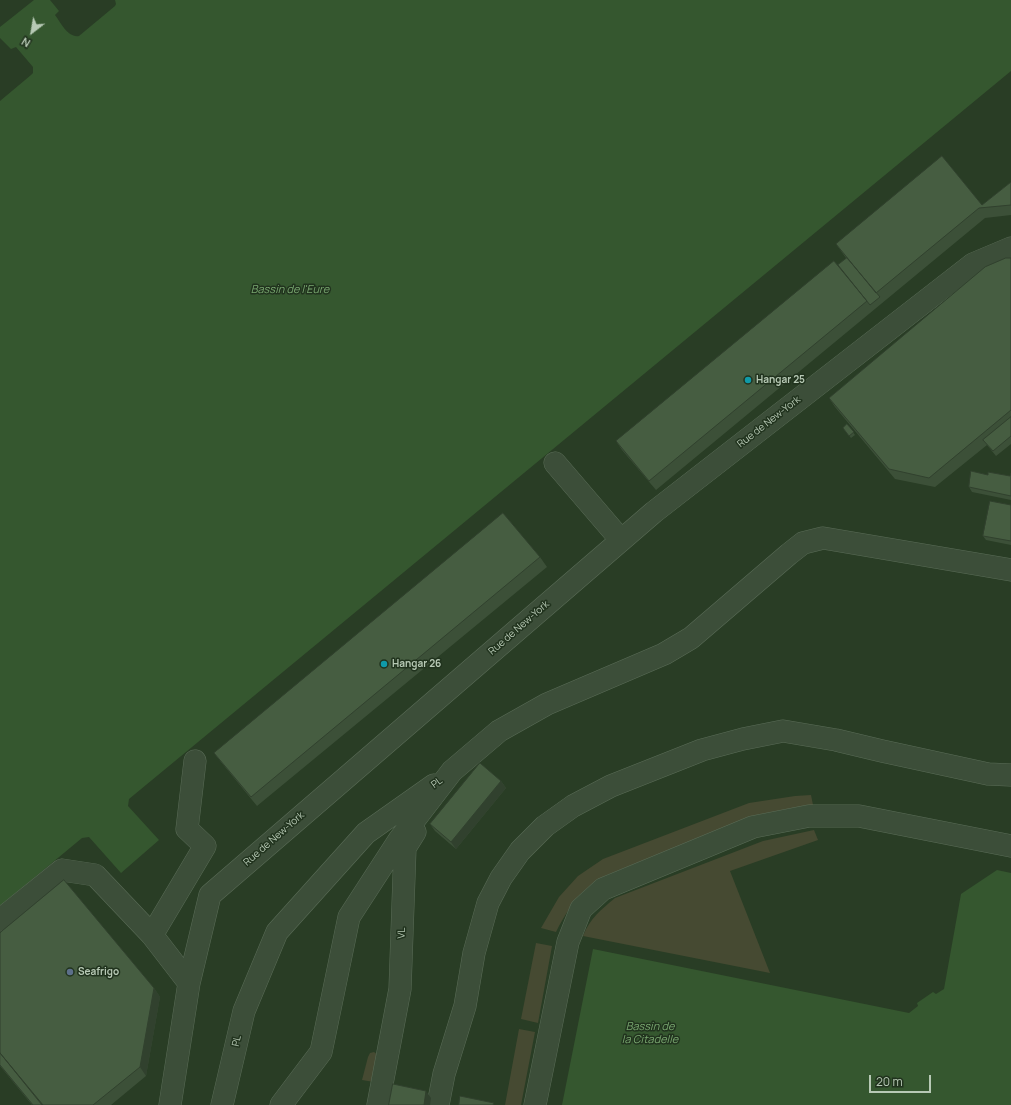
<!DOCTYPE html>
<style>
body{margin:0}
#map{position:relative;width:1011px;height:1105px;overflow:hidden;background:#293d25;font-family:Manrope,sans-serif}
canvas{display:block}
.north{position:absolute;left:12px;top:12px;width:40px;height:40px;-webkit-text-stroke:3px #21331e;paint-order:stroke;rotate:211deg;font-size:11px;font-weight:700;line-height:16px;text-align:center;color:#b7c9b5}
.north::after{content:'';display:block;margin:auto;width:14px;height:18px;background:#b7c9b5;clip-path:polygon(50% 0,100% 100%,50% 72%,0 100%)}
.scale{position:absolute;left:869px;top:1075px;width:62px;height:18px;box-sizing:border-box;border:2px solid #b7c9b5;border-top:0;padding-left:5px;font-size:12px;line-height:14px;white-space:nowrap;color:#b7c9b5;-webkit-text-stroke:3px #21331e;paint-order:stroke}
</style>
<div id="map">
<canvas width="1011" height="1105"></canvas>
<div class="north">N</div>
<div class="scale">20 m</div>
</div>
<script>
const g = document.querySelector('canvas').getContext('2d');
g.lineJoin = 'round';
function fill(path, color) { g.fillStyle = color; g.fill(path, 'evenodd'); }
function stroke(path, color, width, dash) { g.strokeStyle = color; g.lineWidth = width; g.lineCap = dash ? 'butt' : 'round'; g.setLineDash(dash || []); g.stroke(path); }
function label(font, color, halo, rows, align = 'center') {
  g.font = font + ' Manrope,sans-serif'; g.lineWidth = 3; g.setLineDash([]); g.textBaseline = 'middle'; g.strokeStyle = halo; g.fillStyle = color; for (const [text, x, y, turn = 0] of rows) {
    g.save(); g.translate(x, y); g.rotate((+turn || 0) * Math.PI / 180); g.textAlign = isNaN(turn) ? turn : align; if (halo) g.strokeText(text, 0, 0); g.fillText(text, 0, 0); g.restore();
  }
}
const green = new Path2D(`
 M811,795l2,10 -30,5 -28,6 -148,59c-5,3 -11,6 -16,10 -16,13 -26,29 -35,47l-15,-4 18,-31 19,-21 25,-17 146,-56 46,-7z
 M814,830l4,10 -88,31 40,102 -187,-37c7,-18 18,-26 32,-38l148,-57z
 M536,943l16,3 -14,77 -17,-4z
 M519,1029l16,3 -14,73h-16z
 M374,1052l4,3 -4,27 -12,-2 6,-23 2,-4z`);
const water = new Path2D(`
 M34,0h16l9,11 -4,4c6,8 13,23 24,21l36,-30 1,-2 -1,-4h896v71l-882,728 -1,7 31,34 -38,33 -32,-36 -7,1 -82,68v-805l31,-26 2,-2v-6l-17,-20 -5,2 -11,-11v-11z
 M997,870l14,3v232h-449l31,-156 316,64 9,-7 -1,-3 16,-11 3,2 8,-5 17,-95z`);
const minor = new Path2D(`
 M555,463l66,77
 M0,920l62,-50 33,5 57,60 37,48
 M152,935l53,-89 -18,-17 8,-68
 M170,1105l19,-122 21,-88 444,-383 319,-248 38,-16
 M222,1105l22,-94 33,-79 89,-99 68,-48
 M281,1105l40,-53 28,-135 50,-77 53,-69 47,-40 48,-27 117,-50 27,-16 98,-84 14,-11 20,-5 188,32
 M378,1105l22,-116 5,-141 10,-16
 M438,1105l6,-31 21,-68 9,-53 14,-50 13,-25 19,-27 25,-25 28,-20 38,-20 91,-36 41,-11 40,-8 53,9 46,11 106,23 23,1
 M535,1105l33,-163 13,-33 22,-20 150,-62 56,-11h50l152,30`);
const wall = new Path2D(`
 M1011,182v33l-26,3 -329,272 -34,-40 -6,-9 230,-183 -10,-14 146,-39z
 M1011,258v186l-15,12 -9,-11 -52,42 -40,-8 -60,-72 -6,-9z
 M847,424l8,11 -4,3 -8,-10z
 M1011,473v27l-39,-8 -3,-5 19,-12 22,1z
 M1011,505v40l-25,-5 -3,-4z
 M540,557l7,10 -290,239 -36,-44 -7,-9z
 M501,781l5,7 -50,61 -21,-18 -5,-7z
 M0,933l154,55 6,9 -14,79 -35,29h-79l-32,-39z`);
const shadedWall = new Path2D(`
 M501,781l5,7 -50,61 -5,-7z
 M154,988l6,9 -14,79 -6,-9z
 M426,1091l5,7 -1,7h-6z`);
const building = new Path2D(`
 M942,156l40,49 29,-23v23l-32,3 -103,85 -40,-49z
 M847,258l33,39 -10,8 -32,-40z
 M1006,258h5v152l-82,68 -40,-9 -60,-71 156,-131z
 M834,261l33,40 -218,180 -33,-40z
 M1011,417v19l-18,15 -10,-11z
 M847,424l7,8 -5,4 -6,-8z
 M971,471l17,4v-3l22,4 1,-3v23l-42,-9z
 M990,501l21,4v36l-28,-5z
 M503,513l37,44 -289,240 -37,-44z
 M480,763l21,18 -50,61 -21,-18z
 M64,880l90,108 -14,79 -47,38h-50l-43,-52v-120z
 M0,1053l42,52h-9l-33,-40z
 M393,1084l33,7 -2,14h-35z
 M460,1096l34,7 -1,2h-34z`);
const markers = [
 [748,380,4,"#0f9aa8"],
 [384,664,4,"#0f9aa8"],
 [70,972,4,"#5c6f8a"]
];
const poiNames = [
 ["Hangar 25",756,380],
 ["Hangar 26",392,664],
 ["Seafrigo",78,972]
];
const streetNames = [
 ["Rue de New-York",769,422,-38],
 ["Rue de New-York",519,628,-41],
 ["PL",437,783,-36],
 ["Rue de New-York",274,839,-41],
 ["VL",402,933,-88],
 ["PL",237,1041,-77]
];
const waterNames = [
 ["Bassin de l'Eure",290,290],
 ["Bassin de",650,1027],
 ["la Citadelle",650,1040]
];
fill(green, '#464a32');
fill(water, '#35572f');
stroke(minor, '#5a6c57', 23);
stroke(minor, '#3c4e39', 22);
fill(wall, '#3c5038');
fill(shadedWall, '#31412e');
fill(building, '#465d41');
stroke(building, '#31412e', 1);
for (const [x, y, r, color] of markers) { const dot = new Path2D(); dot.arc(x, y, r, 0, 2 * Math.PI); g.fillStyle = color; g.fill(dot); stroke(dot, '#21331e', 1.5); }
label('bold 10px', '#b7c9b5', '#21331e', poiNames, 'left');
label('10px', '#b7c9b5', '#21331e', streetNames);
label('italic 11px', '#78a66f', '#21331e', waterNames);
</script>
